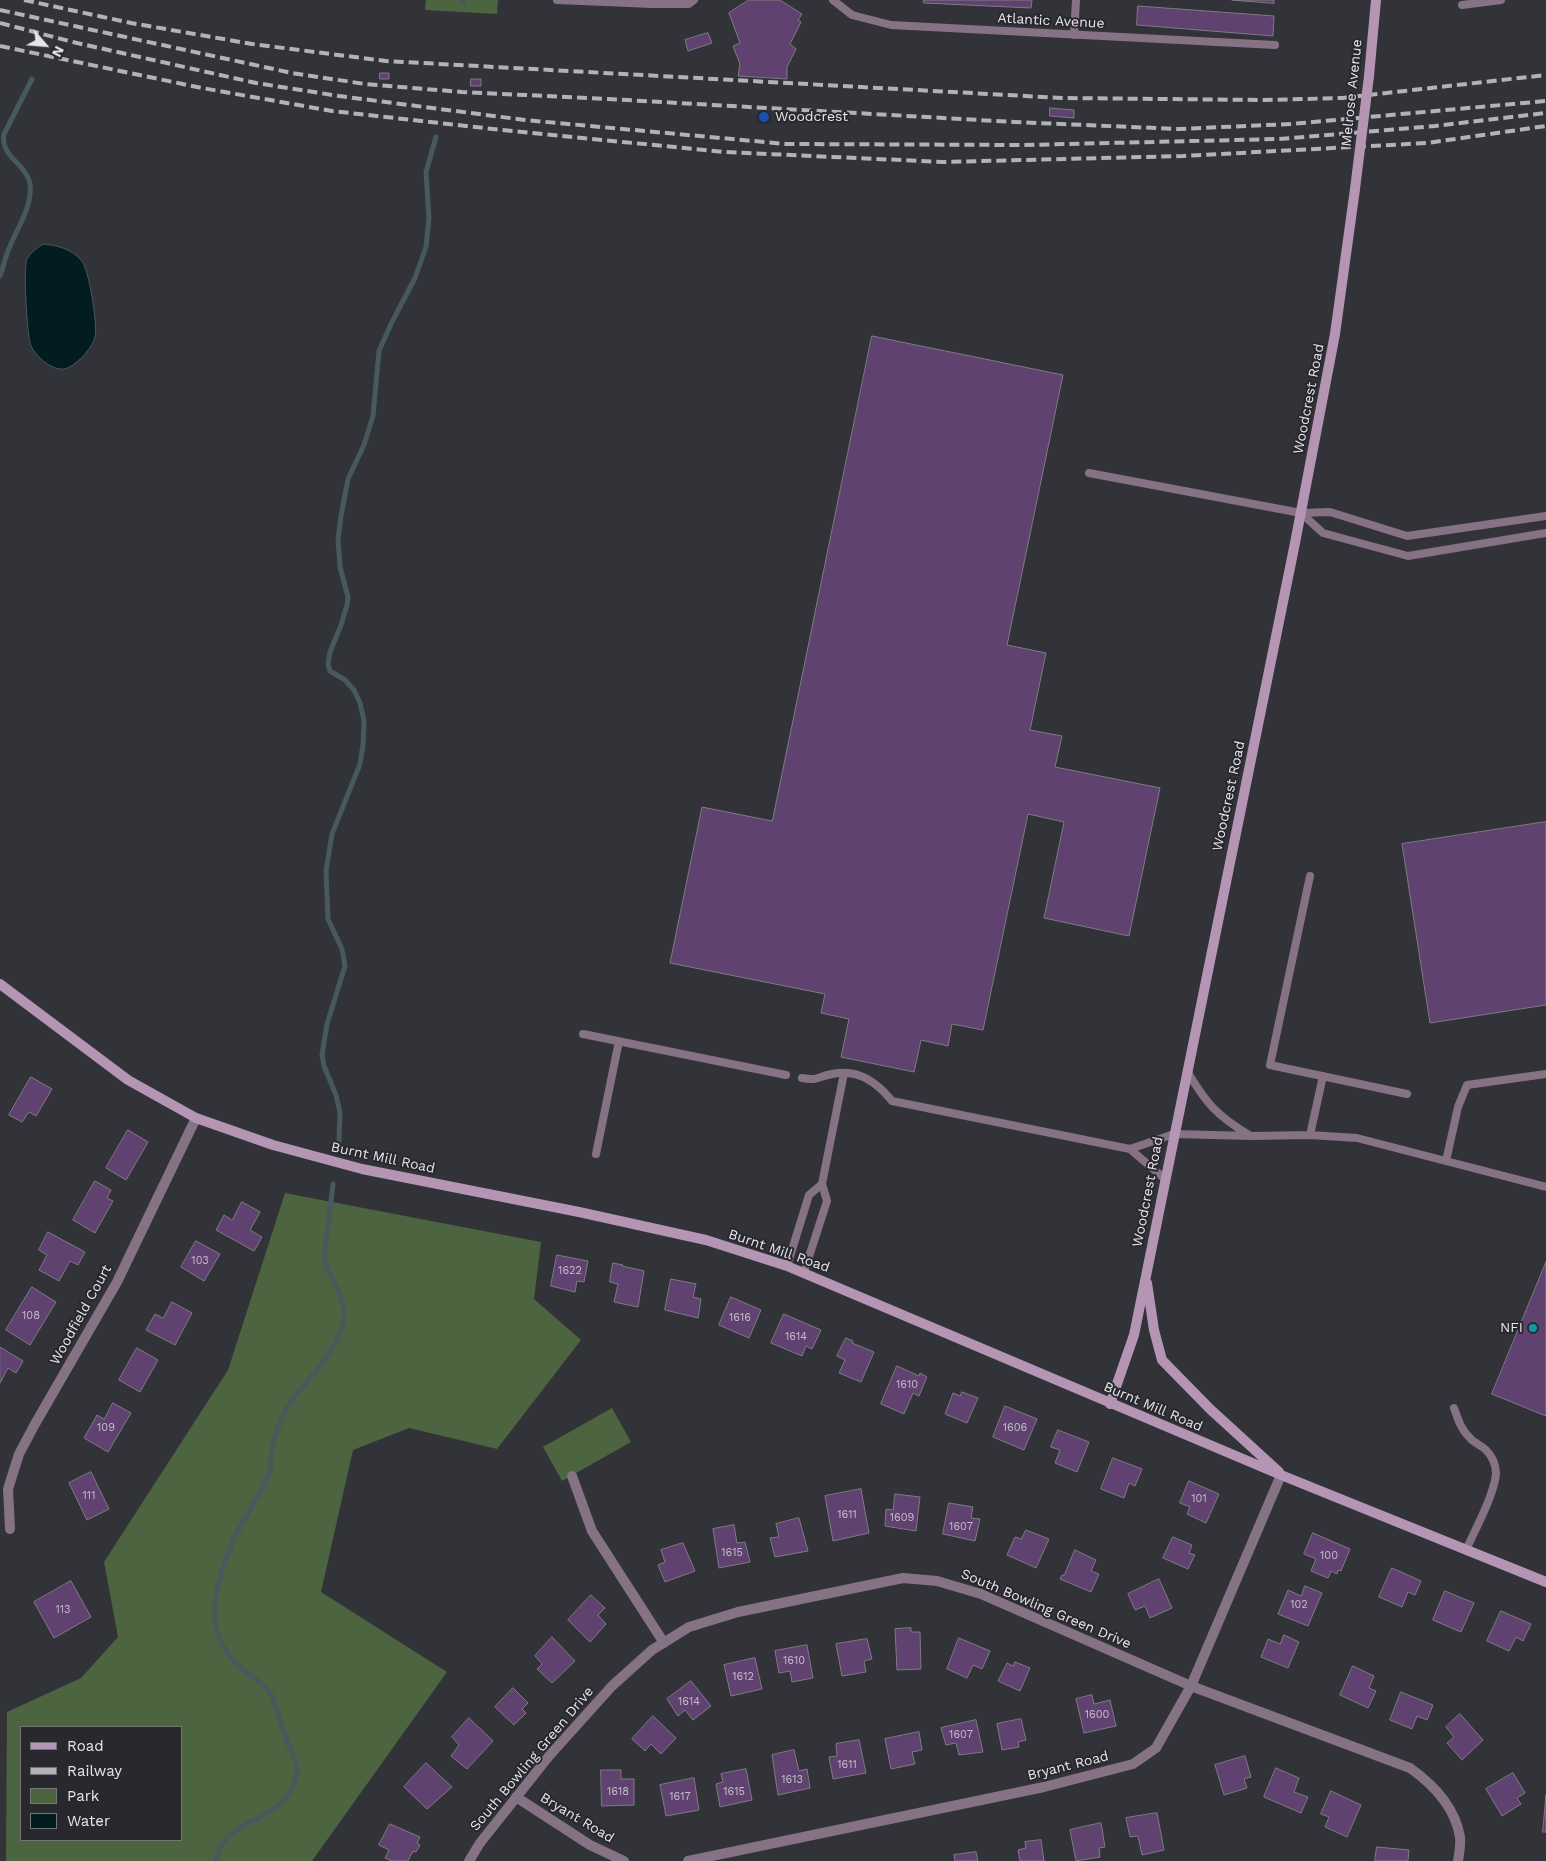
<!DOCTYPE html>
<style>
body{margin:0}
#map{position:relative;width:1546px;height:1861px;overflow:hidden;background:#323239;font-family:"Work Sans",sans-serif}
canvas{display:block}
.legend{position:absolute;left:20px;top:1726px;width:162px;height:115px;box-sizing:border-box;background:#28282e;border:1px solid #747479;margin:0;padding:6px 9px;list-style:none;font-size:15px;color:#e6e6ea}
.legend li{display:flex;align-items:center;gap:10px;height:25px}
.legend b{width:25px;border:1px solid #747479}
.north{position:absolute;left:20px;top:20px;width:50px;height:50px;-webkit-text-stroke:4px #28282e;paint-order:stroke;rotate:117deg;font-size:14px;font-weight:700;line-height:20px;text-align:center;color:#e6e6ea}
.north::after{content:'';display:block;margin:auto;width:18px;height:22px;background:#e6e6ea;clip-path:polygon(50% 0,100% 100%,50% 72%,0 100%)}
</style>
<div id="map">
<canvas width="1546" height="1861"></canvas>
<ul class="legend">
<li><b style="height:6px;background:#b495b3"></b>Road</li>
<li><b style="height:6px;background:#b2b2b7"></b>Railway</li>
<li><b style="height:14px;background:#4c643f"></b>Park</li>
<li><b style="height:14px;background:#031c20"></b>Water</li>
</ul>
<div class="north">N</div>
</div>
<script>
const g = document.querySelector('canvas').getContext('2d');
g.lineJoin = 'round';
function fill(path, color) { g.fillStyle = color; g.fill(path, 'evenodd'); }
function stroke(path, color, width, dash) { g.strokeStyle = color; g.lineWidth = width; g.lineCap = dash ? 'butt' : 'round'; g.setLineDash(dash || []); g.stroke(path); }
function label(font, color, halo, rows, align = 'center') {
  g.font = font + ' "Work Sans",sans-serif'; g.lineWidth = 4; g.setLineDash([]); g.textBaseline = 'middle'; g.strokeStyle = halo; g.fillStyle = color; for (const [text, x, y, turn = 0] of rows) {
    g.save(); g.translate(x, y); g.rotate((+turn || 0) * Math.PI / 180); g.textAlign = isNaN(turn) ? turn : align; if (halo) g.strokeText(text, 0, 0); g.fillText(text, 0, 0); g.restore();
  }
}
const green = new Path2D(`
 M426,0h72l-1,14 -72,-4z
 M285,1193l256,49 -7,57 47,41 -84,109 -88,-21 -56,22 -32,142 126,80 -135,189h-306l1,-149 74,-34 37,-41 -14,-75 124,-192zM21,1727h160v113h-160z
 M612,1408l19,34 -69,39 -19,-34z`);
const water = new Path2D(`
 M43,244c13,1 29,5 38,16 8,7 17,66 14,77 -3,12 -20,30 -31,32 -13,2 -31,-15 -34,-26 -3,-12 -7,-74 -3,-84 4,-7 10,-11 16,-15z`);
const stream = new Path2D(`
 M463,3v-3
 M0,276c3,-7 4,-15 7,-22 7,-22 29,-50 22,-74 -6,-18 -29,-24 -25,-46l28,-55
 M339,1141l1,-28 -4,-18 -12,-29 -2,-11 5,-31 18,-58 -3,-17 -14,-30 -2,-48 6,-37 28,-70 3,-19 1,-24 -4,-18 -6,-13 -9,-10 -15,-9 -2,-7 2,-12 11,-27 6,-20 1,-8 -8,-30 -2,-28 3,-23 7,-37 16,-34 9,-29 6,-65 12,-27 24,-46 11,-31 3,-28 -3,-47 10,-35
 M216,1861c6,-45 71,-37 80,-83 3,-15 -4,-26 -10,-39 -6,-15 -8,-33 -16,-46 -6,-9 -15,-14 -23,-20 -26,-21 -36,-42 -31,-76 3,-19 12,-47 21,-64 10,-20 24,-39 32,-60 3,-9 2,-18 3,-27 3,-13 9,-26 15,-38 6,-12 15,-20 23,-30 15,-17 34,-43 34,-66 0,-17 -15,-36 -20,-53l9,-75`);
const building = new Path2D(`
 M749,0h31l22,14 -4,6 3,2 -11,22 6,5 -9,18v12l-49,-3 2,-12 -7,-18 7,-3 -11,-30z
 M924,0h108l-1,8 -107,-5z
 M1232,0h42v3z
 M1138,6l136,10 -1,20 -136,-11z
 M708,33l4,10 -24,8 -3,-11z
 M380,73h9v6h-9z
 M471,79h10v7h-10z
 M1050,108l24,2v8l-24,-2z
 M872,336l191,39 -56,270 39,8 -16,77 32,6 -7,31 105,21 -31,148 -85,-18 20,-96 -36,-8 -45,216 -31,-6 -4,22 -27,-6 -7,32 -73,-15 8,-38 -28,-6 4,-19 -155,-31 32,-156 70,14z
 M1546,822v183l-116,18 -28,-179z
 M31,1077l21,12 -16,27 -7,-4 -7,10 -13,-7z
 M128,1130l20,12 -22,38 -20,-12z
 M95,1181l16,9 -4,8 6,3 -18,32 -22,-13z
 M242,1202l18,10 -10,18 12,7 -8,14 -38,-21 8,-15 8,5z
 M48,1232l37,20 -7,13 -8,-4 -11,20 -20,-11 8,-15 -8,-5z
 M196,1241l24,13 -16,27 -23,-14z
 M557,1255l31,6 -4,21 -7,-1 -2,11 -24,-6z
 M1546,1262v154l-54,-22z
 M613,1263l10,2 -1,1 22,5 -6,36 -24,-5 4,-18 -8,-2z
 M671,1279l25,5 -3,13 8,2 -3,19 -33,-8z
 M32,1287l24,15 -26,43 -24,-15z
 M731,1297l30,13 -12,28 -30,-13z
 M172,1302l20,11 -17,32 -29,-15 9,-16 8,4z
 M784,1314l37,16 -9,19 -6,-3 -4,10 -31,-13z
 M846,1338l7,3 -1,2 22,9 -13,30 -22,-9 6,-13 -8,-4z
 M0,1347l23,14 -7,12 -8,-5 -8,15z
 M137,1348l21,12 -18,32 -21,-12z
 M897,1366l22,10 1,-3 7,4 -8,19 -6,-3 -9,21 -23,-10z
 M962,1392l16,6 -11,25 -22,-9 8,-21 7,3z
 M113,1403l18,10 -23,39 -24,-14 13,-23 7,4z
 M1005,1406l32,13 -13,31 -31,-13z
 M1058,1430l31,12 -12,30 -22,-9 5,-13 -9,-3z
 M1113,1458l29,11 -7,17 -6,-3 -5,15 -23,-9z
 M91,1472l18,37 -22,11 -18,-37z
 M1189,1481l30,13 -13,29 -19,-9 3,-7 -10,-4z
 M861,1489l8,44 -36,8 -8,-45z
 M895,1494l25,3 -4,34 -31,-5 1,-17 7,1z
 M949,1503l24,4 -2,11 9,1 -5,22 -32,-7z
 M799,1518l9,33 -33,6 -5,-19 9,-1 -3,-13z
 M734,1525l3,18 8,-1 5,20 -31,6 -6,-39z
 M1026,1530l23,9 -13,29 -29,-13 8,-18 6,2z
 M1313,1533l37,16 -9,22 -3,-1 -1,4 -6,-3 -3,7 -17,-7 5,-12 -12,-5z
 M1173,1537l19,8 -3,8 6,2 -7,14 -25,-11z
 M683,1543l12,28 -30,11 -7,-17 7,-3 -4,-12z
 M1075,1550l21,10 -5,11 8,3 -8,18 -31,-13 2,-4h2z
 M1392,1568l29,13 -6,14 -7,-3 -6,15 -23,-10z
 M1159,1579l13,29 -22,10 -5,-12 -10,4 -7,-16z
 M71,1581l20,36 -37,21 -20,-36z
 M1305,1586l17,7 -14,33 -30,-12 10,-24 13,6z
 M1445,1591l29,12 -13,29 -28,-12z
 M591,1595l14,13 -7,7 8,9 -16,18 -22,-22z
 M1501,1611l30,13 -8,17 -7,-4 -7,14 -22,-10z
 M911,1628v4h9l1,37 -24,1 -2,-41z
 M1284,1635l15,7 -11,26 -27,-11 7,-18 12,5z
 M552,1637l23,24 -23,22 -15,-14 5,-5 -7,-8z
 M959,1638l31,13 -8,18 -9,-4 -6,13 -20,-9z
 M867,1639l5,20 -8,2 2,11 -24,4 -6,-32z
 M807,1645l6,33 -21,4 -2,-11 -11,2 -4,-22z
 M755,1658l7,31 -31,7 -7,-31z
 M1015,1662l15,6 -10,23 -22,-10 9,-18 6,3z
 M1353,1666l21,10 -5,12 7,3 -8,17 -28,-13z
 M691,1681l20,25 -18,14 -8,-10 -7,6 -11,-17z
 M513,1688l15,15 -6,6 4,4 -12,12 -19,-18z
 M1401,1692l32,13 -6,15 -10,-4 -5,13 -22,-9z
 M1092,1695l2,9 16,-4 6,26 -32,7 -8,-34z
 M1460,1714l23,26 -21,20 -15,-17 7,-6 -8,-10z
 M653,1716l23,22 -15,16 -10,-10 -6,7 -13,-12z
 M469,1718l24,23 -26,28 -16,-13 8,-11 -7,-8z
 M1021,1719l5,21 -8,2 1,5 -17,3 -5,-26z
 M976,1720l7,32 -24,3 -3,-12 -10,2 -5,-17z
 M919,1732l3,18 -10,2 3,12 -24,5 -6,-30z
 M859,1740l7,33 -33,6 -4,-22 8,-1 -1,-12z
 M794,1750l5,21 8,-2 3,19 -32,7 -6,-40z
 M1245,1756l6,21 -7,2 3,9 -23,7 -9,-30z
 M426,1763l26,24 -25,22 -23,-22z
 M1276,1768l23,10 -5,14 14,5 -7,16 -37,-16z
 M746,1769l6,31 -32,7 -4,-23 7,-2 -2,-8z
 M601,1770h20v9h13v26l-32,1z
 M1513,1773l12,20 -8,5 4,6 -19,12 -16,-27z
 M694,1778l5,32 -33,6 -6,-31z
 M1331,1791l30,14 -14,32 -22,-10 4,-10 -8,-3z
 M1546,1795v37h-3z
 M1157,1813l7,37 -22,5 -4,-19 -8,1 -4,-19z
 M1101,1823l4,24 -6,1 1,9 -24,4 -6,-31z
 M390,1824l30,13 -3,6 3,2 -4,7 -3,-1 -5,10h-16l-7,-3 4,-8 -10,-5z
 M1041,1840l3,21h-24l-2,-11 8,-2 -1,-6z
 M1377,1847l32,3 -1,11h-33z
 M976,1852l2,9h-23l-1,-6z`);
const lane = new Path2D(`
 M557,0l95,4h37l5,-4
 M833,0l19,15 39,10 384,20
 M1462,5l39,-5
 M1074,35l2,-35
 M1089,473l212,40 29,-1 77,24 139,-20
 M1301,513l22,20 85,23 138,-23
 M1310,876l-40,189 137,29
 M583,1034l203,41
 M1187,1071c19,32 29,44 62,64
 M802,1078c16,3 15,-1 30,-4 26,-6 45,8 60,27l238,48 44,-15 77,2 59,-1 47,3 189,49
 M1310,1135l13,-59
 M1130,1149l35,30
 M596,1154l23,-113
 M1446,1161l12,-54 9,-22 79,-11
 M787,1266l22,-71 13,-11
 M804,1272l23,-71 -5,-17 22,-111
 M1454,1408c4,11 7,22 16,30 4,5 11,7 16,12 6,6 10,15 10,24 -2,21 -21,56 -30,76`);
const street = new Path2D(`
 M572,1476l20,55 72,112
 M10,1529l-2,-40 11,-35 16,-30 82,-142 79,-164
 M516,1797l74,48 34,16
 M469,1861l11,-18 69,-87 63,-70 40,-36 37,-23 49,-15 165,-34 34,3 44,13 210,92 219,82c24,17 45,39 50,69 1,8 -1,17 -2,24
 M688,1861l356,-74 89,-23 23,-16 35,-62 90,-211`);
const secondary = new Path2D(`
 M1369,76l7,-76
 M0,984l128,96 68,38 77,27 89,24 217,43 127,28 81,26 494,209 265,107
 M1147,1283l7,47 8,30 48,49 69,63
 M1110,1404l24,-69 161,-792 40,-209 20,-145`);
const rail = new Path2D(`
 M24,0l107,23 121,21 134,17 676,37 202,2 78,-2 204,-23
 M0,10l292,63 73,11 97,8 146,7 406,23 165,7 112,-5 255,-23
 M0,23l77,20 179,40 83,13 186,24 261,24 238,1 255,-6 156,-13 111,-13
 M0,46l202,42 130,23 170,19 222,22 220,10 239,-6 244,-13 119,-17`);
const secondaryBridge = new Path2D(`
 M1355,189l14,-113`);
const markers = [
 [764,117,6,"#1a4fb4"],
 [1533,1328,5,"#0f9aa8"]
];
const numberNames = [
 ["103",200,1261],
 ["1622",570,1271],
 ["108",31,1316],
 ["1616",740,1318],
 ["1614",796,1337],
 ["1610",907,1385],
 ["109",106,1428],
 ["1606",1015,1428],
 ["111",89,1496],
 ["101",1199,1499],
 ["1611",847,1515],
 ["1609",902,1518],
 ["1607",961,1527],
 ["1615",732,1553],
 ["100",1329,1556],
 ["102",1299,1605],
 ["113",63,1610],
 ["1610",794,1661],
 ["1612",743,1677],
 ["1614",689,1702],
 ["1600",1097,1715],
 ["1607",961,1735],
 ["1611",847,1765],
 ["1613",792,1780],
 ["1618",618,1792],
 ["1615",734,1792],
 ["1617",680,1797]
];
const streetNames = [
 ["Atlantic Avenue",1051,21,3],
 ["Melrose Avenue",1352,93,-84],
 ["Woodcrest Road",1309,399,-79],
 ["Woodcrest Road",1229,796,-78],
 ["Burnt Mill Road",383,1158,12],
 ["Woodcrest Road",1148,1192,-79],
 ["Burnt Mill Road",779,1251,19],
 ["Woodfield Court",81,1315,-61],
 ["Burnt Mill Road",1153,1407,23],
 ["South Bowling Green Drive",1046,1609,23],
 ["South Bowling Green Drive",532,1759,-50],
 ["Bryant Road",1068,1766,-14],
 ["Bryant Road",577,1818,31]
];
const poiNames = [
 ["Woodcrest",775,117],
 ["NFI",1523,1328,"right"]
];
fill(green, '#4c643f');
fill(water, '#031c20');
stroke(water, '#47595d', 1);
stroke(stream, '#47595d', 5);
fill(building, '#5f426f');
stroke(building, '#7f7b82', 1);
stroke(lane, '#867285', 8);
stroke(street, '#867285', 10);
stroke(secondary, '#b495b3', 10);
stroke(rail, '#b2b2b7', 4, [10, 5]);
stroke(secondaryBridge, '#b495b3', 10);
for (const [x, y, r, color] of markers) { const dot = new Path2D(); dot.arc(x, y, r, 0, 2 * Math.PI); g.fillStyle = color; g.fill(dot); stroke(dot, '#28282e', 2); }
label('11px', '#c4bdcb', null, numberNames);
label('14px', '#e6e6ea', '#28282e', streetNames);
label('14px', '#e6e6ea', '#28282e', poiNames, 'left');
</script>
